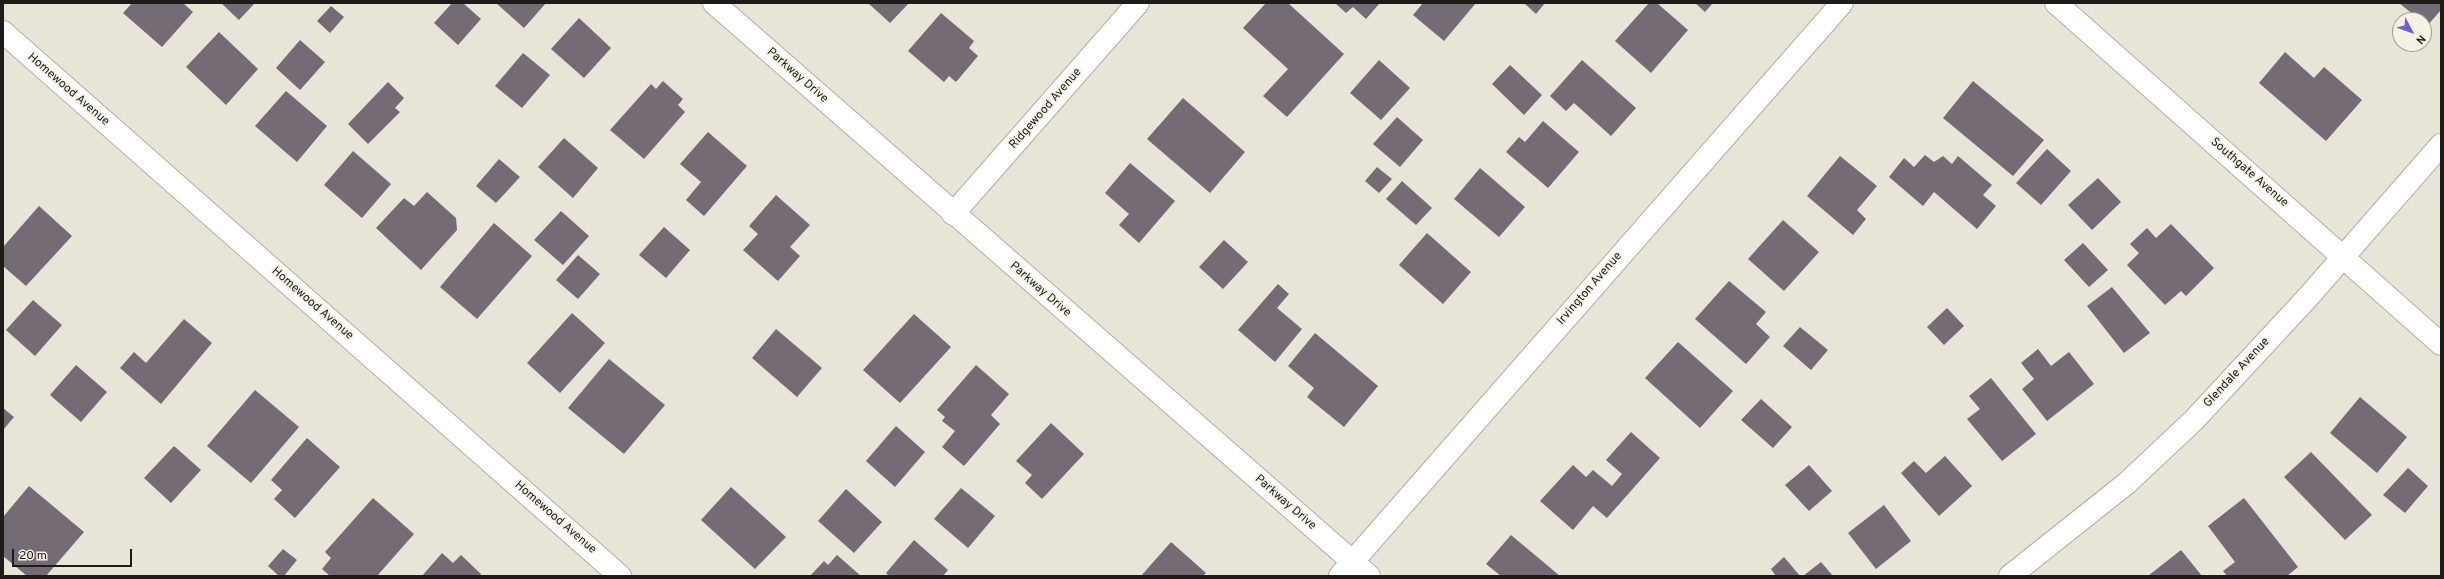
<!DOCTYPE html>
<style>
body{margin:0}
#map{position:relative;width:2444px;height:579px;overflow:hidden;background:#e8e4d7;font-family:Overpass,sans-serif}
canvas{display:block}
.frame{position:absolute;inset:0;border:4px solid #1e1c18;pointer-events:none}
.north{position:absolute;left:2392px;top:12px;width:40px;height:40px;box-sizing:border-box;background:#f5f1e4;border:1px solid #9f9c92;border-radius:50%;rotate:131deg;font-size:11px;font-weight:700;line-height:16px;text-align:center;color:#1e1c18}
.north::after{content:'';display:block;margin:auto;width:14px;height:18px;background:#6f5fd9;clip-path:polygon(50% 0,100% 100%,50% 72%,0 100%)}
.scale{position:absolute;left:12px;top:549px;width:120px;height:18px;box-sizing:border-box;border:2px solid #1e1c18;border-top:0;padding-left:5px;font-size:12px;line-height:14px;white-space:nowrap;color:#1e1c18;-webkit-text-stroke:3px #f5f1e4;paint-order:stroke}
</style>
<div id="map">
<canvas width="2444" height="579"></canvas>
<div class="frame"></div>
<div class="north">N</div>
<div class="scale">20 m</div>
</div>
<script>
const g = document.querySelector('canvas').getContext('2d');
g.lineJoin = 'round';
function fill(path, color) { g.fillStyle = color; g.fill(path, 'evenodd'); }
function stroke(path, color, width, dash) { g.strokeStyle = color; g.lineWidth = width; g.lineCap = dash ? 'butt' : 'round'; g.setLineDash(dash || []); g.stroke(path); }
function label(font, color, halo, rows, align = 'center') {
  g.font = font + ' Overpass,sans-serif'; g.lineWidth = 3.5; g.setLineDash([]); g.textBaseline = 'middle'; g.strokeStyle = halo; g.fillStyle = color; for (const [text, x, y, turn = 0] of rows) {
    g.save(); g.translate(x, y); g.rotate((+turn || 0) * Math.PI / 180); g.textAlign = isNaN(turn) ? turn : align; if (halo) g.strokeText(text, 0, 0); g.fillText(text, 0, 0); g.restore();
  }
}
const building = new Path2D(`
 M132,3h51l10,9 -31,35 -39,-34z
 M221,3h34l-16,17z
 M452,3h11l18,16 -23,26 -24,-22z
 M496,3h50l-22,25z
 M868,3h41l-19,20z
 M1266,3h22l56,51 -57,63 -24,-21 25,-27 -45,-41z
 M1335,3h45l-14,16 -13,-12 -7,6z
 M1423,3h53l-32,38 -31,-26z
 M1524,3h21l-9,11z
 M1649,3h8l31,27 -37,43 -36,-32z
 M1695,3h18l-8,9z
 M2399,3h42v7l-14,16 -3,-6h-4z
 M331,6l13,11 -14,16 -13,-12z
 M941,13l33,28 -5,7 9,8 -22,26 -7,-6 -5,6 -36,-31z
 M579,18l32,30 -27,30 -33,-29z
 M219,32l39,37 -32,36 -40,-38z
 M300,40l25,22 -25,28 -24,-22z
 M2285,52l29,26 10,-11 38,33 -36,41 -67,-58z
 M523,53l27,22 -28,33 -27,-22z
 M1379,60l31,28 -29,32 -31,-27z
 M1582,60l54,48 -25,28 -37,-33 -8,8 -16,-15z
 M1510,65l32,30 -18,20 -32,-31z
 M663,81l20,18 -5,6 7,7 -41,47 -34,-29 41,-46 5,5z
 M1973,81l71,59 -31,36 -70,-58z
 M388,82l16,16 -9,10 5,4 -32,32 -20,-20z
 M286,91l41,35 -30,36 -42,-36z
 M1183,98l62,54 -35,41 -63,-54z
 M1397,117l26,23 -23,27 -27,-23z
 M1543,121l36,31 -31,36 -42,-36 13,-15 6,5z
 M708,132l39,34 -43,50 -18,-16 15,-18 -21,-18z
 M564,138l34,30 -25,30 -35,-31z
 M2047,149l24,22 -30,34 -25,-22z
 M353,151l38,33 -29,34 -38,-33z
 M1925,155l9,7 9,-6 9,8 6,-8 34,29 -9,10 13,11 -19,23 -43,-37 -11,14 -34,-29 15,-19 10,9z
 M1840,156l37,30 -20,24 9,9 -13,16 -46,-39z
 M499,159l21,18 -24,26 -20,-17z
 M1130,163l45,38 -36,42 -20,-18 10,-11 -24,-21z
 M1377,167l15,12 -13,14 -14,-12z
 M1480,168l45,39 -26,30 -45,-38z
 M2098,178l23,24 -29,28 -24,-25z
 M1402,181l30,27 -16,17 -30,-26z
 M427,192l29,26 1,12 -36,40 -45,-42 28,-30 10,8z
 M776,195l34,30 -20,22 10,9 -22,25 -35,-31 15,-16 -9,-8z
 M39,206l33,30 -46,50 -23,-20v-19z
 M561,211l28,25 -26,29 -29,-25z
 M1783,220l36,32 -35,39 -36,-32z
 M494,223l38,33 -55,63 -37,-32z
 M2171,224l43,44 -28,28 -5,-5 -16,14 -38,-40 12,-12 -9,-9 17,-16 9,10z
 M664,227l26,23 -24,28 -27,-23z
 M1427,233l44,39 -28,32 -44,-39z
 M1224,240l24,22 -25,27 -24,-22z
 M2083,243l25,27 -19,17 -25,-27z
 M578,255l22,19 -22,25 -22,-19z
 M1729,281l37,31 -10,12 14,13 -24,27 -51,-45z
 M1278,284l11,10 -12,14 25,21 -27,33 -37,-32z
 M2112,287l38,46 -26,20 -37,-47z
 M33,300l29,25 -27,31 -29,-26z
 M1947,308l17,18 -20,19 -17,-18z
 M572,313l33,30 -45,50 -33,-30z
 M914,314l37,33 -51,56 -37,-33z
 M184,319l28,24 -51,61 -41,-36 14,-16 12,11z
 M1800,327l28,23 -17,20 -28,-24z
 M776,329l46,39 -25,29 -45,-39z
 M1315,333l63,53 -34,41 -37,-30 7,-9 -26,-22z
 M1678,342l55,49 -33,37 -55,-50z
 M2038,349l13,17 18,-14 25,32 -47,37 -25,-32 12,-10 -13,-16z
 M609,359l56,46 -41,49 -56,-46z
 M76,365l31,27 -26,30 -31,-27z
 M976,365l33,29 -18,21 9,9 -36,42 -22,-19 13,-16 -13,-10 3,-4 -8,-7z
 M1991,378l45,56 -34,27 -35,-42 13,-10 -11,-13z
 M255,390l44,37 -48,56 -44,-37z
 M2360,397l47,40 -30,36 -47,-40z
 M1761,399l31,28 -19,21 -32,-28z
 M3,408l11,9 -11,13z
 M1051,423l33,31 -42,45 -17,-16 7,-8 -16,-14z
 M896,426l29,26 -30,35 -29,-26z
 M1631,432l29,26 -53,60 -14,-12 -20,24 -33,-29 33,-36 13,12 7,-7 19,16 10,-12 -16,-14z
 M307,438l33,29 -45,51 -21,-19 8,-9 -11,-10z
 M174,446l27,24 -30,33 -27,-25z
 M2311,452l61,63 -27,25 -61,-63z
 M1945,456l27,30 -33,30 -38,-43 13,-12 12,12z
 M1809,465l23,26 -23,20 -24,-26z
 M2408,468l20,18 -23,27 -22,-18z
 M29,486l55,46 -38,44h-19l-24,-20v-39z
 M731,487l55,50 -31,32 -54,-49z
 M961,488l34,28 -27,32 -34,-29z
 M846,489l36,33 -28,31 -36,-32z
 M373,498l41,36 -37,42h-47l-8,-7 9,-11 -6,-6z
 M2244,498l54,69 -11,9h-60l-4,-5 12,-9 -27,-36z
 M1884,505l27,36 -35,28 -28,-36z
 M1511,535l49,41h-59l-15,-12z
 M914,540l34,30 -5,6h-54l-3,-3z
 M1171,542l35,31 -3,3h-62z
 M283,549l14,11 -13,16h-5l-11,-10z
 M2181,550l21,26h-54z
 M442,553l11,10 8,-8 20,19 -1,2h-58z
 M837,555l24,21h-51l14,-15 4,4z
 M1784,557l16,19h-24l-5,-7z
 M1821,562l12,14h-30z`);
const minor = new Path2D(`
 M714,3l655,573
 M2056,3l385,341
 M3,32l617,544
 M953,214l185,-211
 M1340,576l502,-573
 M2010,576l117,-93 67,-63 115,-124 132,-151`);
const streetNames = [
 ["Parkway Drive",797,76,41],
 ["Homewood Avenue",68,90,41],
 ["Ridgewood Avenue",1046,109,-49],
 ["Southgate Avenue",2249,173,41],
 ["Irvington Avenue",1590,289,-49],
 ["Parkway Drive",1040,290,41],
 ["Homewood Avenue",312,304,41],
 ["Glendale Avenue",2237,373,-47],
 ["Parkway Drive",1285,503,41],
 ["Homewood Avenue",555,518,41]
];
fill(building, '#746b74');
stroke(minor, '#b2aea2', 24);
stroke(minor, '#fff', 22);
label('12px', '#1e1c18', '#f5f1e4', streetNames);
</script>
